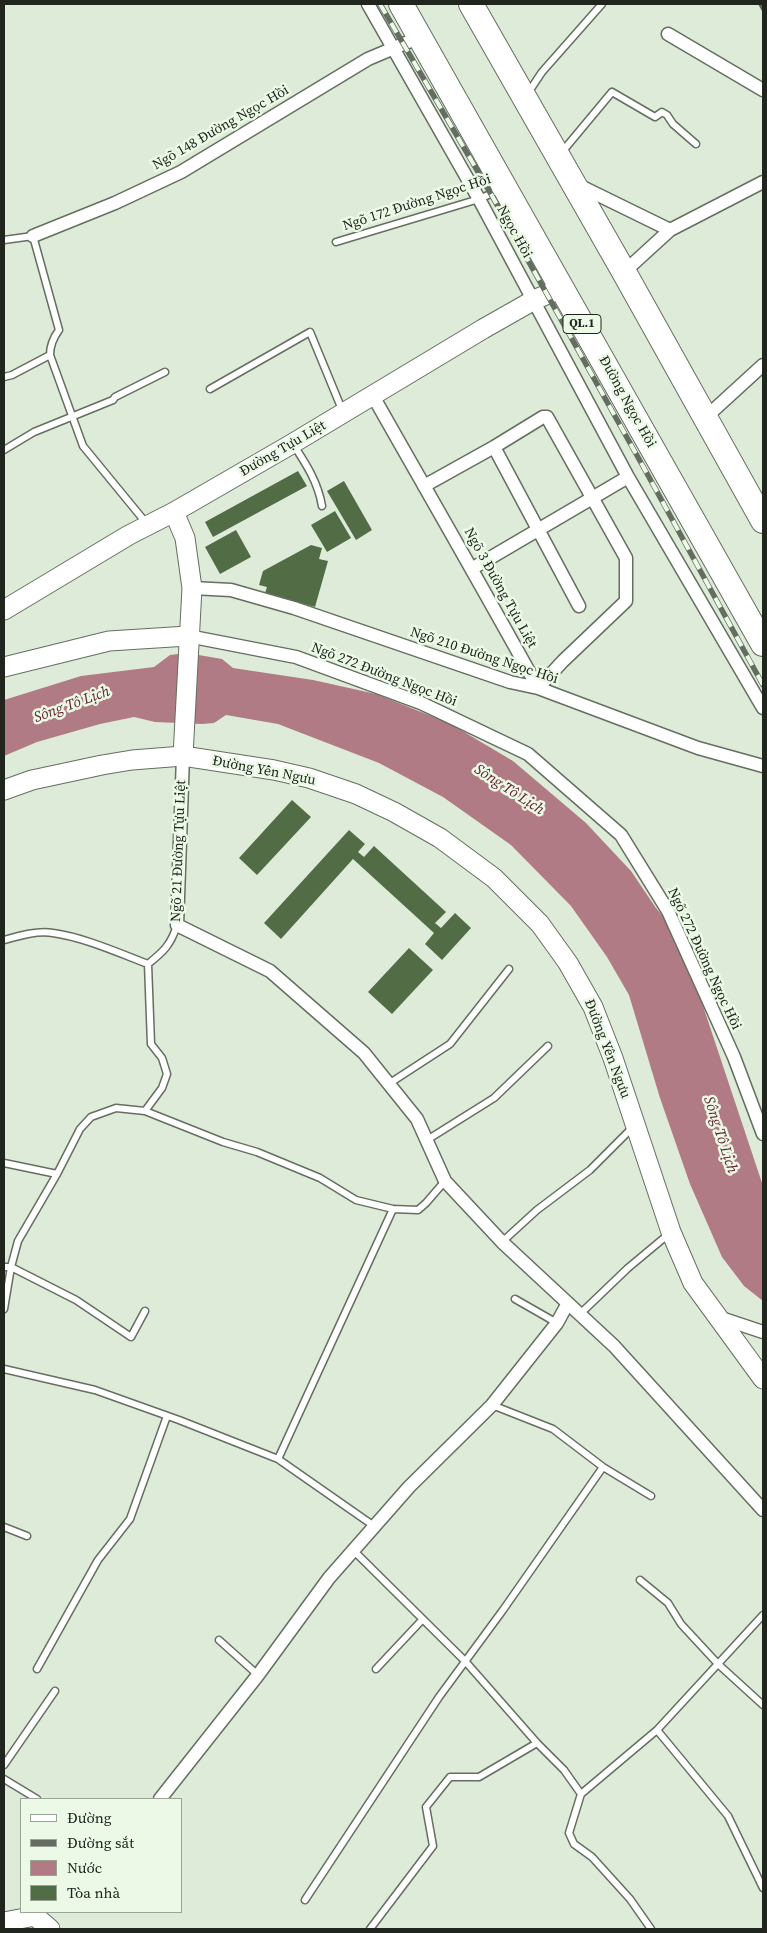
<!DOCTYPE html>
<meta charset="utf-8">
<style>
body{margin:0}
#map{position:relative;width:767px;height:1933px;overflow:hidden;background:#deebd9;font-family:"Source Serif 4",serif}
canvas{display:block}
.frame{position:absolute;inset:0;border:5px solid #20251e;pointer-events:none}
.legend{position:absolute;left:20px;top:1798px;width:162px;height:115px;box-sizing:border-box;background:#ebf9e6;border:1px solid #9aa496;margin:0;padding:6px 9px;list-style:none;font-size:15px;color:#20251e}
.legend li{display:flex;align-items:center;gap:10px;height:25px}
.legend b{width:25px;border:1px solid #9aa496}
</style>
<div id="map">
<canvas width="767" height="1933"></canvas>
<div class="frame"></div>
<ul class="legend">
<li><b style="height:6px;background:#fff"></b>Đường</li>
<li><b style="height:6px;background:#656d62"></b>Đường sắt</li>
<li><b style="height:14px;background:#b07b84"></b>Nước</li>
<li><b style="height:14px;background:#526c46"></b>Tòa nhà</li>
</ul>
</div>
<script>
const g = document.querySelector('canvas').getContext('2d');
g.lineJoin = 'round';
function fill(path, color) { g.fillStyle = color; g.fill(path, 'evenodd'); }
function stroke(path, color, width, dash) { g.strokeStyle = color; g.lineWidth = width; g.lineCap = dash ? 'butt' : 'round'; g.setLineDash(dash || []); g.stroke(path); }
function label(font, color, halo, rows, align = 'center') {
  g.font = font + ' "Source Serif 4",serif'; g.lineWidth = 5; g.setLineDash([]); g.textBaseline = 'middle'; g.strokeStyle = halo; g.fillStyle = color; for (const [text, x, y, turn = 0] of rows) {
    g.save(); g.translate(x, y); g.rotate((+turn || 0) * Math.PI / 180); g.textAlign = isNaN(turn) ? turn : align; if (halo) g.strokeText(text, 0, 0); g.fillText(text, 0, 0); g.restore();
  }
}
const water = new Path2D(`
 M187,653l35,6 11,9 80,12 63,14 73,29 64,38 73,62 45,48 25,37 14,17 22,48 71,213v115l-19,-15 -22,-29 -32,-73 -30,-86 -31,-103 -22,-38 -36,-51 -60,-61 -68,-48 -64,-34 -101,-39 -52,-9 -12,8 -12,1 -47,-2 -21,-5 -34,7 -63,18 -33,14v-56l77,-24 73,-9 16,-12z`);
const building = new Path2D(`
 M758,4h5v9z
 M298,471l9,15 -94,51 -8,-15z
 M344,481l28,49 -16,10 -29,-49z
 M335,511l16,27 -24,14 -16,-27z
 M236,530l15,27 -31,17 -15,-27z
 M311,545l11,3 -3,11 9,2 -13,46 -50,-14 2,-6 -8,-2 4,-14z
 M292,800l19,17 -54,58 -18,-17z
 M349,830l16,14 -7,8 6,5 10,-11 72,66 -11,11 6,5 14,-15 16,15 -29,32 -17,-16 9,-11 -81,-74 -72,80 -17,-16z
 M409,948l24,22 -41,44 -24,-22z`);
const lane = new Path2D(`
 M528,93l14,-21 60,-68
 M562,152l50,-60 43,25 7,-5 5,3 6,9 23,20
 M4,240l29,-4 26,94c-6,8 -9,15 -9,25l33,91 64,78
 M336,242l143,-43 23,-10
 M4,377l8,-2 38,-20
 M210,389l100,-57 33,80
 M293,444c13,20 25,38 29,62
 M4,450l30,-18 79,-32 2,-3 50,-25
 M4,940c14,-4 34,-10 49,-7 30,4 66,20 95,31
 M148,964c15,-12 23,-19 29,-39
 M390,1083l60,-39 59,-75
 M145,1111l78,31 34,10 63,26 36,22 37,9 25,1 8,-7 19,-22
 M427,1140l67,-42 54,-52
 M4,1163l53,11
 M502,1242l35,-32 53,-40 42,-42
 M4,1267h7l7,-26 39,-67 23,-45 11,-12 25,-9 29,3 17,-23 5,-14 -5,-16 -11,-14 -3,-80
 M515,1299l42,24
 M4,1309l7,-42 65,33 55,37 14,-26
 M580,1314l48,-46 42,-35
 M4,1369l91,21 84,30 99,39 96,67
 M492,1405l61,24 50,38 48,29
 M278,1459l115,-250
 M4,1527l23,9
 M354,1551l111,110 72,82 27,27 17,24
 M640,1580l28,23 13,21 37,40 45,41
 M219,1640l39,35
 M37,1669l61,-109 32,-41 37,-103
 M376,1669l46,-49
 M657,1730l71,86 35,72
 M4,1765l51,-74
 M4,1779l33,20
 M305,1900l134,-203 64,-87 100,-143
 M370,1929l63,-83 -7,-39 24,-30h29l58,-34
 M651,1929l-21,-30 -38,-42 -18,-13 -5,-11 12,-39 76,-64 106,-115`);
const street = new Path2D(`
 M368,4l111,195 149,278 135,231
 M668,34l95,56
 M578,185l92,45
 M33,236l82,-33 66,-31 187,-113 52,-22
 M624,272l46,-42 93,-48
 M373,396c55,97 111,194 165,292l25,-27 63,-60v-43l-79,-141h-4l-49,30 -70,39
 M705,418l58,-53
 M494,447l85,159
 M473,568l155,-91
 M192,588l39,2 63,18 216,74 28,6 160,60 65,18
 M188,636l108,21 125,46 107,51 93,81 47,76 66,146 29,77
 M183,756l-6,169 93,46 94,82 53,66 28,62 57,61 112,104 149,164
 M718,1317l45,15
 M160,1799l98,-124 71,-97 80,-91 83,-82 65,-82 11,-20`);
const secondary = new Path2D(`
 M174,512l11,26 7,50 -9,168
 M4,610l125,-75 45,-23 116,-67 193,-116 51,-29 28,-12
 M4,667l105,-26 79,-5
 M4,790l28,-10 70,-15 30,-5 51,-4 91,14 35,8 47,16 38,18 46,26 54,40 46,46 28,39 25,44 20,51 58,174 22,51 70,96
 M4,1922l31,-6 15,13`);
const highway = new Path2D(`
 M401,4l362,640
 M471,4l153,268 139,249`);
const rail = new Path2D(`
 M380,4l111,190 153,274 119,217`);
const shields = [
 [582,324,38]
];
const shieldNames = [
 ["QL.1",582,324]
];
const streetNames = [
 ["Ngõ 148 Đường Ngọc Hồi",221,128,-30],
 ["Ngõ 172 Đường Ngọc Hồi",417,203,-18],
 ["Ngọc Hồi",514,232,61],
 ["Đường Ngọc Hồi",627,402,61],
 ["Đường Tựu Liệt",283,449,-30],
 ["Ngõ 3 Đường Tựu Liệt",500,588,61],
 ["Ngõ 210 Đường Ngọc Hồi",484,656,18],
 ["Ngõ 272 Đường Ngọc Hồi",384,675,21],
 ["Đường Yên Ngưu",264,771,11],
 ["Ngõ 21 Đường Tựu Liệt",179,851,-88],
 ["Ngõ 272 Đường Ngọc Hồi",704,959,65],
 ["Đường Yên Ngưu",607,1049,69]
];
const waterNames = [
 ["Sông Tô Lịch",72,705,-20],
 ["Sông Tô Lịch",509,790,33],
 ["Sông Tô Lịch",720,1135,72]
];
fill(water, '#b07b84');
fill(building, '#526c46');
stroke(lane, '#646f5f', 9);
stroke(street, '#646f5f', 15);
stroke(secondary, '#646f5f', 21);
stroke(highway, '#646f5f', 26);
stroke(lane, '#fff', 6);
stroke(street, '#fff', 12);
stroke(secondary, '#fff', 19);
stroke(highway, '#fff', 24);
stroke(rail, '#656d62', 5.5);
stroke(rail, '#ebf9e6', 4, [11]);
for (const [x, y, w] of shields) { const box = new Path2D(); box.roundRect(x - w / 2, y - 9.5, w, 19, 4); g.fillStyle = '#ebf9e6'; g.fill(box); stroke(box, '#20251e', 1); }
label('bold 12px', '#20251e', null, shieldNames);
label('14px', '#20251e', '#ebf9e6', streetNames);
label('italic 15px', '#632031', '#ebf9e6', waterNames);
</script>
